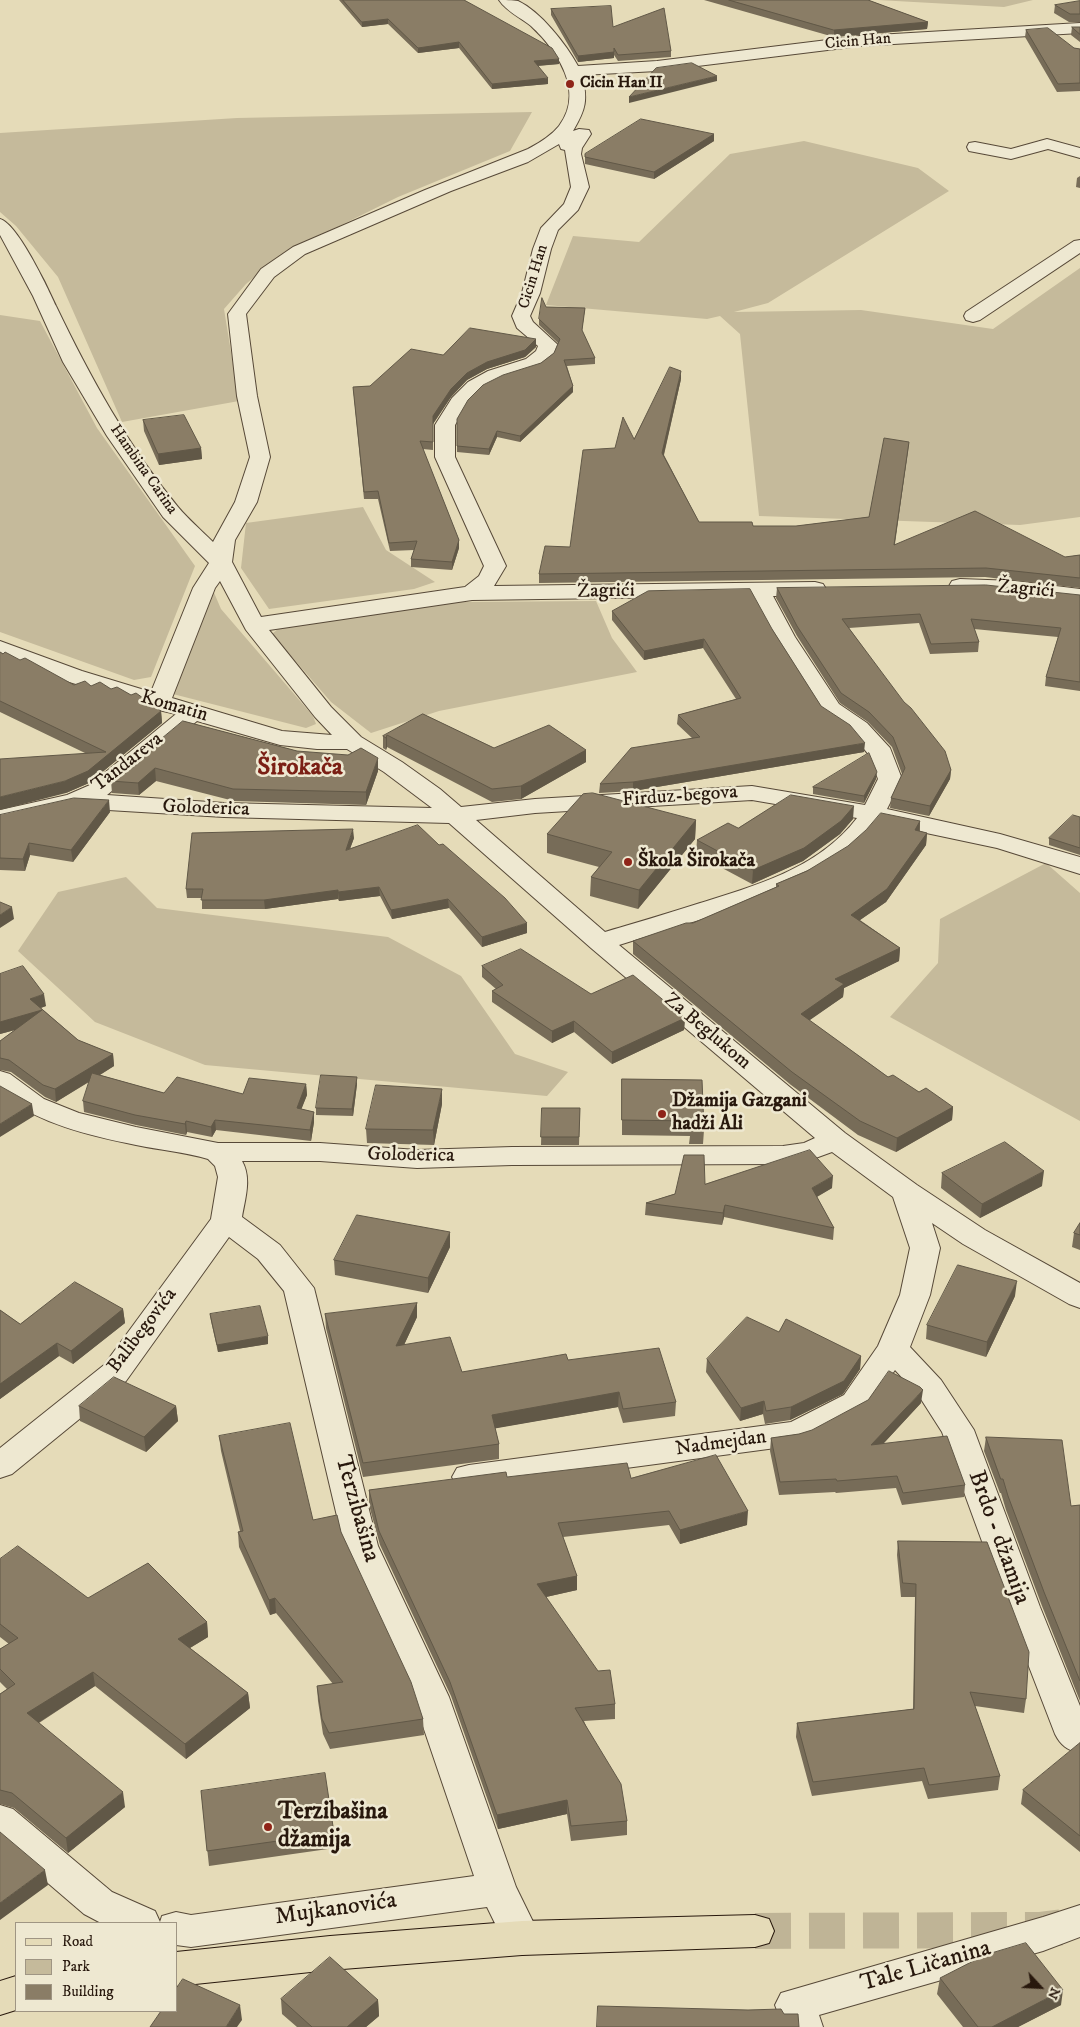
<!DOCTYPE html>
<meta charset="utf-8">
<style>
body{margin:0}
#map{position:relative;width:1080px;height:2027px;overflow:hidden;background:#e5dbb8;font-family:"IM FELL DW Pica",serif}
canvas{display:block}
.legend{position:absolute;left:15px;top:1922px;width:162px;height:90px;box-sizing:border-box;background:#eee8d1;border:1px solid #9f9583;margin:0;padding:6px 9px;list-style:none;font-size:15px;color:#28180d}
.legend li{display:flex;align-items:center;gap:10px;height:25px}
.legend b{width:25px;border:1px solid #9f9583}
.north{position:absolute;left:1015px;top:1962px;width:50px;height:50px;-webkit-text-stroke:4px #eee8d1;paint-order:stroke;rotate:115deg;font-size:14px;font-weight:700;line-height:20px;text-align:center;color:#28180d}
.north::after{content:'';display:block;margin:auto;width:18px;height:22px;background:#28180d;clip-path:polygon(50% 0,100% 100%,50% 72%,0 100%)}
</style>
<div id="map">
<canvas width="1080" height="2027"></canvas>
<ul class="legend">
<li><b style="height:6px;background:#e5dbb8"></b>Road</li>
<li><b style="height:14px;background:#c5ba9b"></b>Park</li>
<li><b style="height:14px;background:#8a7d66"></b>Building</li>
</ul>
<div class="north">N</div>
</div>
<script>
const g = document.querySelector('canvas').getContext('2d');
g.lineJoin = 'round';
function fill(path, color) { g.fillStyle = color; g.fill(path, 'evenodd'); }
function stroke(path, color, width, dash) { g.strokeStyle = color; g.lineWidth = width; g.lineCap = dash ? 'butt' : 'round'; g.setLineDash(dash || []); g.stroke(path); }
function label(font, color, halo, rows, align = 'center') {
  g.font = font + ' "IM FELL DW Pica",serif'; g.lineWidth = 5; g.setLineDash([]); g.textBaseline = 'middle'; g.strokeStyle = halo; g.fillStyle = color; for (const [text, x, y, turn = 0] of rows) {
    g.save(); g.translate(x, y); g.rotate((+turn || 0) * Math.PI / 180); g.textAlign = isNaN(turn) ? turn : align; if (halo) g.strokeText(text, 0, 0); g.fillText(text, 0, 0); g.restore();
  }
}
const green = new Path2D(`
 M878,0h155l-29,7z
 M532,112l-22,39 -112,46 -117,58 -35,29 -22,25 15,92 -117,21 -64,-145 -42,-51 -16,-14v-79l237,-15z
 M804,141l114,27 31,23 -181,112 -34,9 127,-2 132,19 87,-61v249l-60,8 -261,-9 -19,-182 -20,-18 -13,3 -161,-14 27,-69 66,6 91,-88z
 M0,315l40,6 57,107 98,138 -44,111 -17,3 -134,-48z
 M363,507l23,43 49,32 -21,7 -145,20 -28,-41 5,-45z
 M212,588l9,21 92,107 3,8 -10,4 -141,-36z
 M596,601l16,37 25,34 -198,39 -68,22 -40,-31 -59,-68 7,-6 182,-26z
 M1046,863l34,30v228l-190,-104 48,-54 2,-44z
 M126,877l31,31 231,29 73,39 54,78 53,18 -21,24 -342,-31 -110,-43 -77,-71 40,-59z`);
const primaryTunnel = new Path2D(`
 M755,1931l284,-1 41,-5`);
const street = new Path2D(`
 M499,0c5,0 14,0 19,1 23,11 48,43 60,65l79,-5 203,-25 220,-13v10l-220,13 -203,25 -75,4c6,25 4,34 -9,56l6,-2 10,1 2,4 -9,14 -1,6 8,33 -11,23 -20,20 -7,19 -11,44 -10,23 3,6 25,23 -6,13 -12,9 -38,12 -20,11 -15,15 -12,20v32l51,109 -12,20 321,-4 8,2 3,5 -3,5 -8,2h-42l22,41 44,67 28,19 23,25 12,31 -15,30 113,25 80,23v17l-83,-26 -118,-25c-39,54 -103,73 -164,92 -32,10 -64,20 -96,30l226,188 72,52 68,45 95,53v25l-11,-4 -106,-60 -31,-21 8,25 -10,47 -20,52 31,33 33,50 66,177 40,99v48c-13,-5 -19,-8 -25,-20l-49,-127 -64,-175 -23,-36 -24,-26 -29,41 -56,30 -12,4 -329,44 -12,-3 -5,-9 5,-9 12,-3 322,-43 53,-27 34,-49 22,-51 10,-47 -17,-51 -61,-45 -22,8 -27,4 -271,1 -95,3 -97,-7h-78c10,17 3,38 0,56l38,28 34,43 64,258 71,151 67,190 25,51 -5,12 -14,5 -14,-5 -21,-43 -296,40 -15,-2v-22h-75l-17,-9 -84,-72v-37l13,4 99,83 43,19 5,11 2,-6 14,-4 15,3 283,-39 -61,-179 -69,-151 -60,-255 -26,-32 -29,-22 -103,144 -114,93 -12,4v-30l104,-83 107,-146 7,-42 -3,-11 -7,-7c-24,-7 -48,-9 -72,-14 -50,-10 -93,-21 -136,-50v-24l10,3 34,25 35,14 57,14 82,16h102l97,7 95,-3 271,-1 21,-3 11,-5 -224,-190 -142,-125 -225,-6 -149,-9 -75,18v-16l67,-15 23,-10 86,-71 -26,-6 -2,-2 -82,-25 -66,-25v-15l82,30 69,21 42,-104 16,-25 -46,-46 -56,-81 -44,-74 -30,-66 -33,-61v-16c17,4 48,69 56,87 34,71 72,140 122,201 10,12 23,23 35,35l22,-40 15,-45 -13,-61 -9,-82 33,-45 32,-22 132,-57 103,-41c11,-6 23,-13 31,-23 26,-34 -1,-75 -28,-100 -10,-8 -25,-15 -32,-26zM559,144l2,5 4,1 6,37 -7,17 -23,24 -8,21 -11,44 -10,23 5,12 21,18 -2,5 -10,8 -38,12 -20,11 -16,16 -17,27v32l49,109 -5,10 -14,11 -204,30 -29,-55 3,-22 22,-38 13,-45 -13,-61 -11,-82 28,-37 31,-23 146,-63 77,-29zM220,581l26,49 69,87 17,18 -50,-4 -110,-33 43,-110zM751,596l22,41 49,77 29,19 18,22 9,24 -13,26 -113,-19 -217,13 -74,8 -21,-18 -38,-27 -41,-25 -30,-30 -62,-77 203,-30zM197,721l83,24 37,4h30l37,23 48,36 -208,-5 -117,-8zM752,800l105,18c-39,51 -103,68 -160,86 -31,10 -62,19 -92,28l-129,-112 59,-7z
 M1047,139l33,9v10l-32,-9 -37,10 -42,-8 -2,-4 2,-4 6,-1 36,7z
 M1080,240v13l-100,67 -7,2 -7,-2 -2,-4 2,-4 108,-71z
 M960,579l55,2 65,8v14l-65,-8 -63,-4 -3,-5 3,-5z
 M1080,1905v32l-37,14 -224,64 4,12h-40l-8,-22 6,-12 262,-76z`);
const primary = new Path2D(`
 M755,1915l14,4 5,12 -5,12 -14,4 -233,8 -192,15 -154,16v-34l154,-16 192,-15z
 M16,1976v34l-16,5v-34z`);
const wall = new Path2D(`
 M339,0h125l95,64 -21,2 10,18 -56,5 -33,-41 -41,5 -30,-29 -26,3z
 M704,0h164l60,22 -1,7 -93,8z
 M1080,1v21h-11l-15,-9 1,-8z
 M551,9l62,18 58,24v6l-53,4 -4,-6v3l-36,4 -27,-47z
 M1072,27h8v15l-9,-7z
 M1026,30l48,18 6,1v42l-23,1 -32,-55z
 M714,134v7l-60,38 -69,-15v-10z
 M1080,176v12l-4,-1 1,-9z
 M546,307l39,1 -3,23 13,27v6l-28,2 6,20v6l-53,50 -23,-5 -8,18 -32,-3v-33l84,-56 13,-10 4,-10 -19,-18v-6z
 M536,347l-11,10 -38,12 -20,11 -16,17 -18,27v26l-10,-1 36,91v8l-7,22 -41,-3v-8l3,-9 -24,1 -12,-52h-14l-11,-112 17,-1 73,-31z
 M681,379l-17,76 35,67 54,4h43l73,-9 40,-75 -14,102 170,13 15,-2v33l-95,-11 -446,6v-9l31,-27 45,-99 19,-9z
 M143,420l58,28 1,11 -43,6 -15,-34z
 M777,588l303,7v96l-35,-5 1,-9 12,-40 -84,-8 5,13 -1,10 -48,2 -11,-31 -70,5 102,142 -1,9 -21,37 -39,-8 1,-10 11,-24 -10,-27 -24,-25 -28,-19 -43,-67 -21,-38z
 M612,611l160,18 49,77 43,46 -231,39 -34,2 1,-9 92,-46 -15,-14 1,-9 58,-16 -33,-51 -59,12 -32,-40z
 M0,652l74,33 17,1 20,3 20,6 30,16 1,12 -73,60 -23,10 19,-40 -85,-41z
 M423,714l71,34 92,2v12l-65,37 -29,3 -105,-55 -1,3 -3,-2v-12z
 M183,721l114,30 81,20 -12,34 -132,-4 -78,-20 -17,14 -27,-2 -1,-12z
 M876,779l-12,24 -51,-9v-7z
 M110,812l-37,50 -43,-7 -5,16 -25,-1v-55z
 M1080,817v38l-31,-10v-7z
 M853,819l-13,15 -37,27 -51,23 -56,-30 1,-14 41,-12z
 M696,820l-1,19 -57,70 -48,-13 1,-19 8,-10 -52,-14v-19z
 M920,821v10l7,2 -1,12 -40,57 -26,18 40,28 -1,13 -55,27 -1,9 -34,23 79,57 31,15 34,15 -1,13 -56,32 -38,-17 -67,-50 -158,-131v-13l60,-18 83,-36v-3z
 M354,838l-4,11 177,84 -45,14 -33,-39 -57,11 -12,-23 -41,5 -1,-2 -73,10h-63v-11h-15l-1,-9z
 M482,966l203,52 -1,12 -72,34 -38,-32 -22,11 -60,-41v-11l4,-2 -14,-12z
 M0,974l46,32 -5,2 37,32 35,14 1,12 -14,9 64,18 79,1 63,-10 1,11 -6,14 13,3v10l-3,19 -95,-11 -4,7 -25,-5 -1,3 -50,-10 -52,-13 -1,-11 6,-19 -33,20 -11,-5 -34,-25 -11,-2v-29l15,-11 -15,4z
 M622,1079l80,1 2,50 -1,14h-14l1,-8 -68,-1z
 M357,1084l-4,32 -37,-1v-7z
 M442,1104l-8,41 -67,-2 -1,-14z
 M542,1108h38l-1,37h-38z
 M942,1173l100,13 -62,32 -39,-30z
 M705,1184l127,4 -15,9 17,31 -1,12 -109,-23 -2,8 -77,-10 1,-12z
 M1080,1223v27l-8,-3 2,-14z
 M450,1247l-22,46 -93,-18 -1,-15z
 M1015,1296l-29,61 -60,-18 1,-14z
 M417,1303v14l-13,28 58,27 106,-12 108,42 -1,14 -52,7 -5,-16 -123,21 4,16v15l-136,18 -37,-149 -1,-14z
 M123,1309l2,14 -52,41 -14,-8 -59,43v-89l20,14z
 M210,1314l58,30 -50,8 -7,-31z
 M779,1332l82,24 -1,13 -17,25 -53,26 -25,4 -2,-10 -23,7 -34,-49 1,-13z
 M921,1403l-38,41 82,41 -1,12 -62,8 -6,-17 -60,5 -1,-1 -56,3 -9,-44 1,-13 28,-4z
 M79,1406h97l2,15 -32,31 -66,-31z
 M219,1436l94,84 28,12 82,187 1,16 -94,14 -7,-15 -5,-33 -1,-15 16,-2 -57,-71 -6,2 -31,-68 -1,-15 2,-1 -19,-80z
 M986,1437l85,69 9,-1v196l-38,-95 -36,-96 -5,-17h-1l-16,-42z
 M507,1477l124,1 116,47 -67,19 -11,-19 -106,12 14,39v14l-31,7 69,107v15l-31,2 43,100v14l-56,6 -4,-27 -69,15 -47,-133 -71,-151 -11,-40v-15z
 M898,1541l128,158 -2,14 -49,-7 25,70 -2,14 -70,9 -6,-18 -110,15 -16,-59 1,-14 116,-14 2,-112h-14l-4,-42z
 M0,1559l88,39 119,24 1,15 -18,11 58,45 2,15 -64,51 -91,-73 -56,37 86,84 -57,46 -54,-45 -14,-4v-110l7,-5 -7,-7v-33l9,-5 -9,-7z
 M1080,1743v109l-59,-48 2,-14z
 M201,1791l133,42 1,15 -126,18z
 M940,1978l121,27 -43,22h-55l-26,-33z
 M281,1999l97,1 1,16 -13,11h-69l-15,-13z`);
const shadedWall = new Path2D(`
 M388,19v5l-26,3v-5z
 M928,22l-1,7 -93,8v-7z
 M459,42v6l-41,5v-5z
 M614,52v6l-36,4v-6z
 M559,59v5l-25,2v-5z
 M717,76v5l-88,22v-6z
 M548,78v6l-56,5v-5z
 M714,134v7l-60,38v-7z
 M536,339v8l-11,10 -38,12 -20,11 -16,17 -18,27v26v-34l18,-27 16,-16 20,-11z
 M681,371v8l-19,83v-9z
 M573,386v6l-53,50v-6z
 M497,431v6l-8,18v-6z
 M909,442l-1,9 -15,103 1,-9z
 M201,448l1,11 -43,6 -1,-11z
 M459,540v8l-7,22v-8z
 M704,639l-1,9 -59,12v-9z
 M161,711l1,12 -73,60 -23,10 -66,17v-13l65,-16z
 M387,735v12l-1,3v-12z
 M865,743l-1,9 -231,39v-9z
 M586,750v12l-65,37v-13z
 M378,758v13l-12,34v-13z
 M155,768l1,13 -17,14 -1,-12z
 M951,770l-1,9 -21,37 1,-10z
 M877,772l-1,7 -12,24v-7z
 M109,800l1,12 -37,50 -2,-12z
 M854,806l-1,13 -13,15 -37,27 -51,23 1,-14z
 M696,820l-1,19 -57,70 1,-19z
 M920,821l-1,12 -4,-3z
 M353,829l1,9 -8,21v-9z
 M927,833l-1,12 -40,57 -36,25 1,-12z
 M29,843l1,12 -5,16 -2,-12z
 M379,887l1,9 -41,5 -1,-9z
 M338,890v9l-73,10 -1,-9z
 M448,899l1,9 -57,11 -1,-9z
 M12,907l2,12 -14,9v-13z
 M527,923v10l-45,14v-10z
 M900,948l-1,13 -55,27 -1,9 -43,30 1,-13 34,-35z
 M44,994l2,12 -15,5 -1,-12z
 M42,1010l2,12 -44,12v-12z
 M685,1018l-1,12 -72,34v-12z
 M574,1021v11l-22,11v-12z
 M113,1054l1,12 -58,36 -1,-13z
 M357,1077v7l-4,32 -1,-7z
 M306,1084l1,11 -9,23 -1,-10z
 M442,1089v15l-8,41 -1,-15z
 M32,1104l2,12 -34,21v-13z
 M953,1107l-1,13 -56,32 1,-14z
 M314,1112v10l-3,19 -1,-11z
 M215,1120l1,10 -4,7 -1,-10z
 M186,1121l1,11 -1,3 -1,-11z
 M1044,1171l-2,15 -62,32 2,-14z
 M833,1176l-1,12 -21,12 1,-12z
 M725,1205l-1,12 -2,8 1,-12z
 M450,1232v15l-22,46v-15z
 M1017,1281l-2,15 -29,61 1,-15z
 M417,1303v14l-20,43 -1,-14z
 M123,1309l2,14 -52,41 -2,-13z
 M268,1336v8l-50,8 -1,-7z
 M57,1343l2,13 -59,43v-15z
 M861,1356l-1,13 -17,25 -53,26 1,-13z
 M923,1390l-2,13 -51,55 1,-13z
 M619,1392l-1,15 -126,22v-14z
 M764,1401l-1,13 -23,7 1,-13z
 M176,1406l2,15 -32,31 -2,-15z
 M748,1511l-1,14 -67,19v-14z
 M577,1576v14l-40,9v-15z
 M275,1598l1,15 -6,2 -1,-15z
 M207,1622l1,15 -28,17 -2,-15z
 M93,1672l2,14 -65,42 -3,-15z
 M248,1693l2,15 -64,51 -1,-15z
 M123,1792l2,15 -57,46 -2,-15z
 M567,1800v14l-69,15 -1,-14z
 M45,1870l3,15 -48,35v-17z
 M1063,1990l-2,15 -43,22h-26z
 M378,2000l1,16 -13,11h-19z
 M240,2005l2,15 -5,7h-11z`);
const building = new Path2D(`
 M343,0h121l88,48 7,11 -25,2 14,17 -56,6 -33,-42 -41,6 -30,-29 -26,3z
 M729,0h139l60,22 -94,8z
 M1080,1v13h-10l-15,-9z
 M611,6l2,21 51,-19 7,43 -53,4 -4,-7v4l-36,4 -27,-47z
 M1072,27h8v7z
 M1048,28l26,20 6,1v34l-22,1 -32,-54z
 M692,63l25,13 -88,21 27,-29z
 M641,119l73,15 -60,38 -69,-15v-3z
 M542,298l4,9 39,1 -3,22 13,28 -31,2 9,26 -53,50 -23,-5 -8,18 -32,-3v-27l11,-19 15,-15 20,-10 38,-12 13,-10 6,-14 -21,-20z
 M470,328l66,11 -11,11 -38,12 -20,11 -16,16 -18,27v26l-13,-1 39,99 -7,22 -41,-3 6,-18 -28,2 -11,-52 -14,1 -11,-105 17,-1 41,-37 32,6z
 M670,367l11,4 -19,82 37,69h53l1,4h43l73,-9 15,-79 25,4 -15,103 81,-34 90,46 15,-2v23l-94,-10 -447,6 6,-28 25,1 13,-97 32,-2 8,-31 11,22z
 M184,415l17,33 -43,6 -15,-34z
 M986,585l94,10v87l-34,-5 15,-49 -90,-9 8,23 -48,2 -11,-30 -78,5 62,83 7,6 34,43 6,19 -21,36 -39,-8 14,-30 -12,-31 -24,-25 -28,-19 -44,-67 -20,-38z
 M750,589l22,40 49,77 29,19 15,18 -232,39 -33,2 31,-36 69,-11 -22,-22 63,-17 -37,-59 -60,12 -32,-40 36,-20z
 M0,652l3,2 2,-2 15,8 5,-2 49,27 11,-4 6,5 9,-4 11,7 6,-2 14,8 5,-2 25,18 -73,60 -23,10 -65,16v-38l106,-7 -106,-51z
 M423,714l71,34 55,-23 37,25 -65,36 -29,3 -105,-54 -1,3 -3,-2z
 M183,721l114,30 51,4 13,-7 17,10 -12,34 -133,-3 -78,-21 -17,15 -27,-2z
 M869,753l8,19 -13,24 -51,-9z
 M593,793l103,27 -57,70 -48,-13 21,-25 -65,-18 36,-40z
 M791,795l63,11 -13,15 -37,27 -51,22 -56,-30 31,-17 10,5z
 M74,798l35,2 -38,50 -42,-7 -6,16 -23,-1v-43z
 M881,813l39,8 -5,9 12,3 -40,56 -36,26 49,33 -65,31 9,5 -43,30 87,63 5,-2 26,17 7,-4 27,19 -56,31 -37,-17 -68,-49 -159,-131 53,-18h7l86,-37 -3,-2 31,-13 41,-25 18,-16z
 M1073,815l7,2v31l-31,-10z
 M418,825l21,20 4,-1 62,54 22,25 -45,14 -34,-38 -57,11 -12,-23 -41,5v-2l-74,10h-63l2,-11h-17l6,-56 161,-4 -7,21z
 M0,902l12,5 -12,8z
 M521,949l70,45 42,-19 52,43 -73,34 -38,-31 -22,10 -60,-40 11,-6 -21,-19z
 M23,966l21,28 -14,5 48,41 35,14 -58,35 -12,-4 -34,-25 -9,-2v-17l42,-31 -42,12v-48z
 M92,1073l72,20 13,-16 66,17 6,-16 57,6 -9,24 17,4 -4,18 -95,-10 -4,7 -25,-6 -1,3 -50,-9 -52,-14z
 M321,1075l36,2 -5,32 -36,-1z
 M622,1079l80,1 2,50h-14l2,-9 -70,-1z
 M376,1085l66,4 -9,41 -67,-1z
 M0,1086l32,18 -32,20z
 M542,1108h38l-1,29h-38z
 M1005,1142l39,29 -62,33 -40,-31z
 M810,1150l23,26 -21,12 22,40 -109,-23 -2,8 -77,-10 29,-9 9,-39h20l1,29z
 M357,1215l93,17 -22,46 -94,-18z
 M1080,1223v12l-6,-2z
 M958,1265l59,16 -30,61 -60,-17z
 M75,1282l48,27 -52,42 -14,-8 -57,41v-74l20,14z
 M417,1303l-21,43 54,-9 12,35 104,-18 2,6 91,-12 17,54 -53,7 -4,-17 -127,23 7,29 -136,19 -38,-149z
 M260,1306l8,30 -51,9 -7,-31z
 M747,1317l32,15 7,-13 75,37 -17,25 -53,26 -25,4 -2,-10 -23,7 -34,-49z
 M889,1371l31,16 3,3 -52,55 76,-9 18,49 -62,8 -6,-17 -60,5 -1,-2 -56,3 -9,-44 28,-4 13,-4 56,-30z
 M114,1377l62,29 -32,31 -65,-31z
 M290,1423l23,97 24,-5 4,17 70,150 12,37 -94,14 -7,-14 -5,-33 26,-4 -68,-84 -6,2 -31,-68 5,-1 -24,-95z
 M986,1437l76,3 9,66 9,-1v176l-36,-89 -36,-96 -5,-17h-2z
 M716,1455l32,56 -68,19 -11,-19 -111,12 19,53 -40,8 61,87 12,-1 5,34 -40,4 46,76 6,37 -56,5 -4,-26 -70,15 -47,-133 -71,-151 -10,-41 137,-18 1,5 120,-14 4,15z
 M898,1541l89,1 42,110 -3,47 -56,-7 30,84 -71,9 -5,-17 -111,14 -16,-59 117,-14 2,-125 -13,-1z
 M18,1546l70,52 60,-35 59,59 -29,17 70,54 -63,51 -92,-72 -66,41 96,79 -57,46 -54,-45 -12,-3v-96l15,-10 -15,-15v-20l18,-11 -18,-14v-65z
 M1080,1743v93l-57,-46z
 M325,1773l9,60 -127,18 -6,-60z
 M0,1832l45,38 -45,33z
 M1026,1943l37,47 -71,37h-14l-38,-49 45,-23z
 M330,1957l48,43 -31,27h-35l-31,-28z
 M183,1979l57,26 -14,22h-76l11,-16h15v-22z
 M598,2006l150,4 33,-1 3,5h14l1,13h-202z`);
const markers = [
 [570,84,5,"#8f2418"],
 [628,862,5,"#8f2418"],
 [662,1114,5,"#8f2418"],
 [268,1827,5,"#8f2418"]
];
const farStreetnames = [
 ["Cicin Han",858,42,-5],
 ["Cicin Han",534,277,-73],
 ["Hambina Carina",143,470,55]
];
const farPoinames = [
 ["Cicin Han II",580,84]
];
const streetNames = [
 ["Žagrići",1026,590,5],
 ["Žagrići",606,592,-1],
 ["Komatin",174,707,16],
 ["Tandareva",128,763,-38],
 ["Firduz-begova",680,797,-4],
 ["Goloderica",206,809,2],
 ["Za Beglukom",707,1032,40],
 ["Goloderica",411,1156,1],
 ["Balibegovića",143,1331,-53],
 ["Nadmejdan",721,1444,-8]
];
const poiNames = [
 ["Škola Širokača",638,862],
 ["Džamija Gazgani",672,1102],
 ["hadži Ali",672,1125]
];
const nearStreetnames = [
 ["Terzibašina",356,1509,74],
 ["Brdo - džamija",998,1538,70],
 ["Mujkanovića",336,1910,-8],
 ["Tale Ličanina",926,1967,-16]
];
const nearPoinames = [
 ["Terzibašina",278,1813],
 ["džamija",278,1841]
];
const districtNames = [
 ["Širokača",300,769]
];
fill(green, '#c5ba9b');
stroke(primaryTunnel, '#bfb496', 36, [36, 18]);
stroke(street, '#574938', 2);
stroke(primary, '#28180d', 2);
fill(street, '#eee8d1');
fill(primary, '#e5dbb8');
fill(wall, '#776c58');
fill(shadedWall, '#615847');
fill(building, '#8a7d66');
stroke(building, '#615847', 1);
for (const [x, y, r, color] of markers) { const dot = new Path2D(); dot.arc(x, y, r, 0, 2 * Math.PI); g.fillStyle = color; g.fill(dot); stroke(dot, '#eee8d1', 2); }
label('16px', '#28180d', '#eee8d1', farStreetnames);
label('bold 16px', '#28180d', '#eee8d1', farPoinames, 'left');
label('20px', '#28180d', '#eee8d1', streetNames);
label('bold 20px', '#28180d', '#eee8d1', poiNames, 'left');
label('24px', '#28180d', '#eee8d1', nearStreetnames);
label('bold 24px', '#28180d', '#eee8d1', nearPoinames, 'left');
label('bold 25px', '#7a1f14', '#eee8d1', districtNames);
</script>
